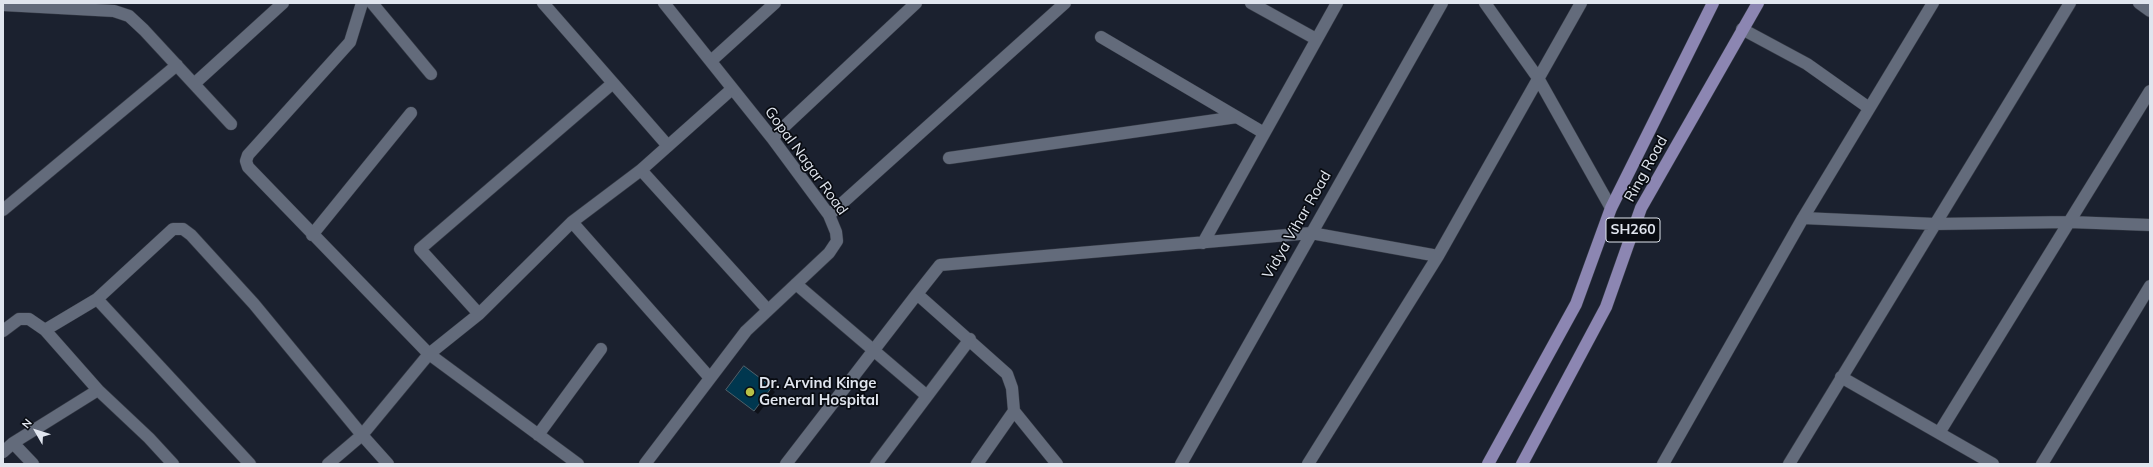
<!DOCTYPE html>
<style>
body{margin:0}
#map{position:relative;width:2153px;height:467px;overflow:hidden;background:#1b212f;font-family:Mulish,sans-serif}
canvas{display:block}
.frame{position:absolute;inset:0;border:4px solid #e0e5ee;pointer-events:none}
.north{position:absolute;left:16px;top:411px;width:40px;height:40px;-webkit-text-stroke:3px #080b11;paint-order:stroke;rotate:309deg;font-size:11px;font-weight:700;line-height:16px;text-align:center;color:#e0e5ee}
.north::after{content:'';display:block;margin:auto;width:14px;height:18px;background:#e0e5ee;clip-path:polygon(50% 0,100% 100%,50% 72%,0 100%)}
</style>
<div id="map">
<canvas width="2153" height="467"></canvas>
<div class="frame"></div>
<div class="north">N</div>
</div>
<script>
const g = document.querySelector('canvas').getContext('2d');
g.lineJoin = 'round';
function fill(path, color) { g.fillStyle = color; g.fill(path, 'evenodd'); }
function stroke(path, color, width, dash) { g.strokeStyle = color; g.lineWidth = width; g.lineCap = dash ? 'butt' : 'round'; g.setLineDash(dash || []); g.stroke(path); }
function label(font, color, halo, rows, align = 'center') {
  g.font = font + ' Mulish,sans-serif'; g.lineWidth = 3.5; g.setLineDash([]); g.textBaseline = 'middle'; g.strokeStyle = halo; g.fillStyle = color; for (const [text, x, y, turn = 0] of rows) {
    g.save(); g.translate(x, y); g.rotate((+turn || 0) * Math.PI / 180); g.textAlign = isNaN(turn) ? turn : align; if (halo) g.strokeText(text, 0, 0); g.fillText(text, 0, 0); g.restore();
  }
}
const shadow = new Path2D(`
 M771,388l4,4 -17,22 -27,-20z`);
const building = new Path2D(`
 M744,366l28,21 -18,24 -28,-21z`);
const minor = new Path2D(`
 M362,3l-12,39 -102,113 -2,6 2,6 181,187 149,110
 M372,3l59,71
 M1251,3l65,36
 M1485,3l53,75 73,130
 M2139,3l11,8
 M3,5l111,6 15,5 15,14 87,94
 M1742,29l65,35 62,44
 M1101,37l163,96
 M711,61l64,-58
 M613,83l55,63
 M194,84l89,-81
 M732,89l-91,81 127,140
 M772,138l144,-135
 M949,158l288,-41
 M3,210l174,-145
 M829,215l236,-212
 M1803,218l132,6 134,-2 81,3
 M572,222l138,156
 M312,235l99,-122
 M1203,243l134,-240
 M796,284l131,112
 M479,314l-59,-65 193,-166 -70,-80
 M45,330l52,-31
 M3,331l16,-12h10l16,11 53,60 -85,53 20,21
 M1841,377l152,87
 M98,390l51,48 24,26
 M1939,433l211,-342
 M538,435l63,-86
 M3,452l10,-9
 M250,464l-153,-165 76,-70h10l8,6 63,69 108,131 -34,29
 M388,464l-26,-29 67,-81 50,-40 93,-92 69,-52
 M645,464l101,-133 83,-78 8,-12 -1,-9 -7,-17 -57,-77 -108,-135
 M786,464l131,-170
 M876,464l94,-125
 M977,464l37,-53
 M1057,464l-43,-53 -2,-23 -5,-14 -90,-80 23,-29 371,-32 127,23
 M1181,464l261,-461
 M1308,464l130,-208 143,-253
 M1663,464l140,-246 130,-215
 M1789,464l281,-461
 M2042,464l108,-178`);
const major = new Path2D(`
 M1488,464l88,-160 35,-96 102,-205
 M1522,464l84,-157 35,-99 117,-205`);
const markers = [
 [750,392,5,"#b8c147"]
];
const shields = [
 [1633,230,54]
];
const shieldNames = [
 ["SH260",1633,230]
];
const streetNames = [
 ["Gopal Nagar Road",806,161,54],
 ["Ring Road",1646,169,-61],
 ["Vidya Vihar Road",1297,225,-60]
];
const poiNames = [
 ["Dr. Arvind Kinge",759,383],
 ["General Hospital",759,400]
];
fill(shadow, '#0007');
fill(building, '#00374f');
stroke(building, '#50616b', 1);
stroke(minor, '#363b46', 13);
stroke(major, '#363b46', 13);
stroke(minor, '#636b7b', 12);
stroke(major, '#8c86b2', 12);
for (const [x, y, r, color] of markers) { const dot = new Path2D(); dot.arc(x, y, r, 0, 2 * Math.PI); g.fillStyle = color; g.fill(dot); stroke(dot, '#080b11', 1.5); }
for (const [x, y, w] of shields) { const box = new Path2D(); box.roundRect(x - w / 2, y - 12, w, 24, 3); g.fillStyle = '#080b11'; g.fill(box); stroke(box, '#e0e5ee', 1); }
label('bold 14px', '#e0e5ee', null, shieldNames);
label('15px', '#e0e5ee', '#080b11', streetNames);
label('bold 15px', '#e0e5ee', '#080b11', poiNames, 'left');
</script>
